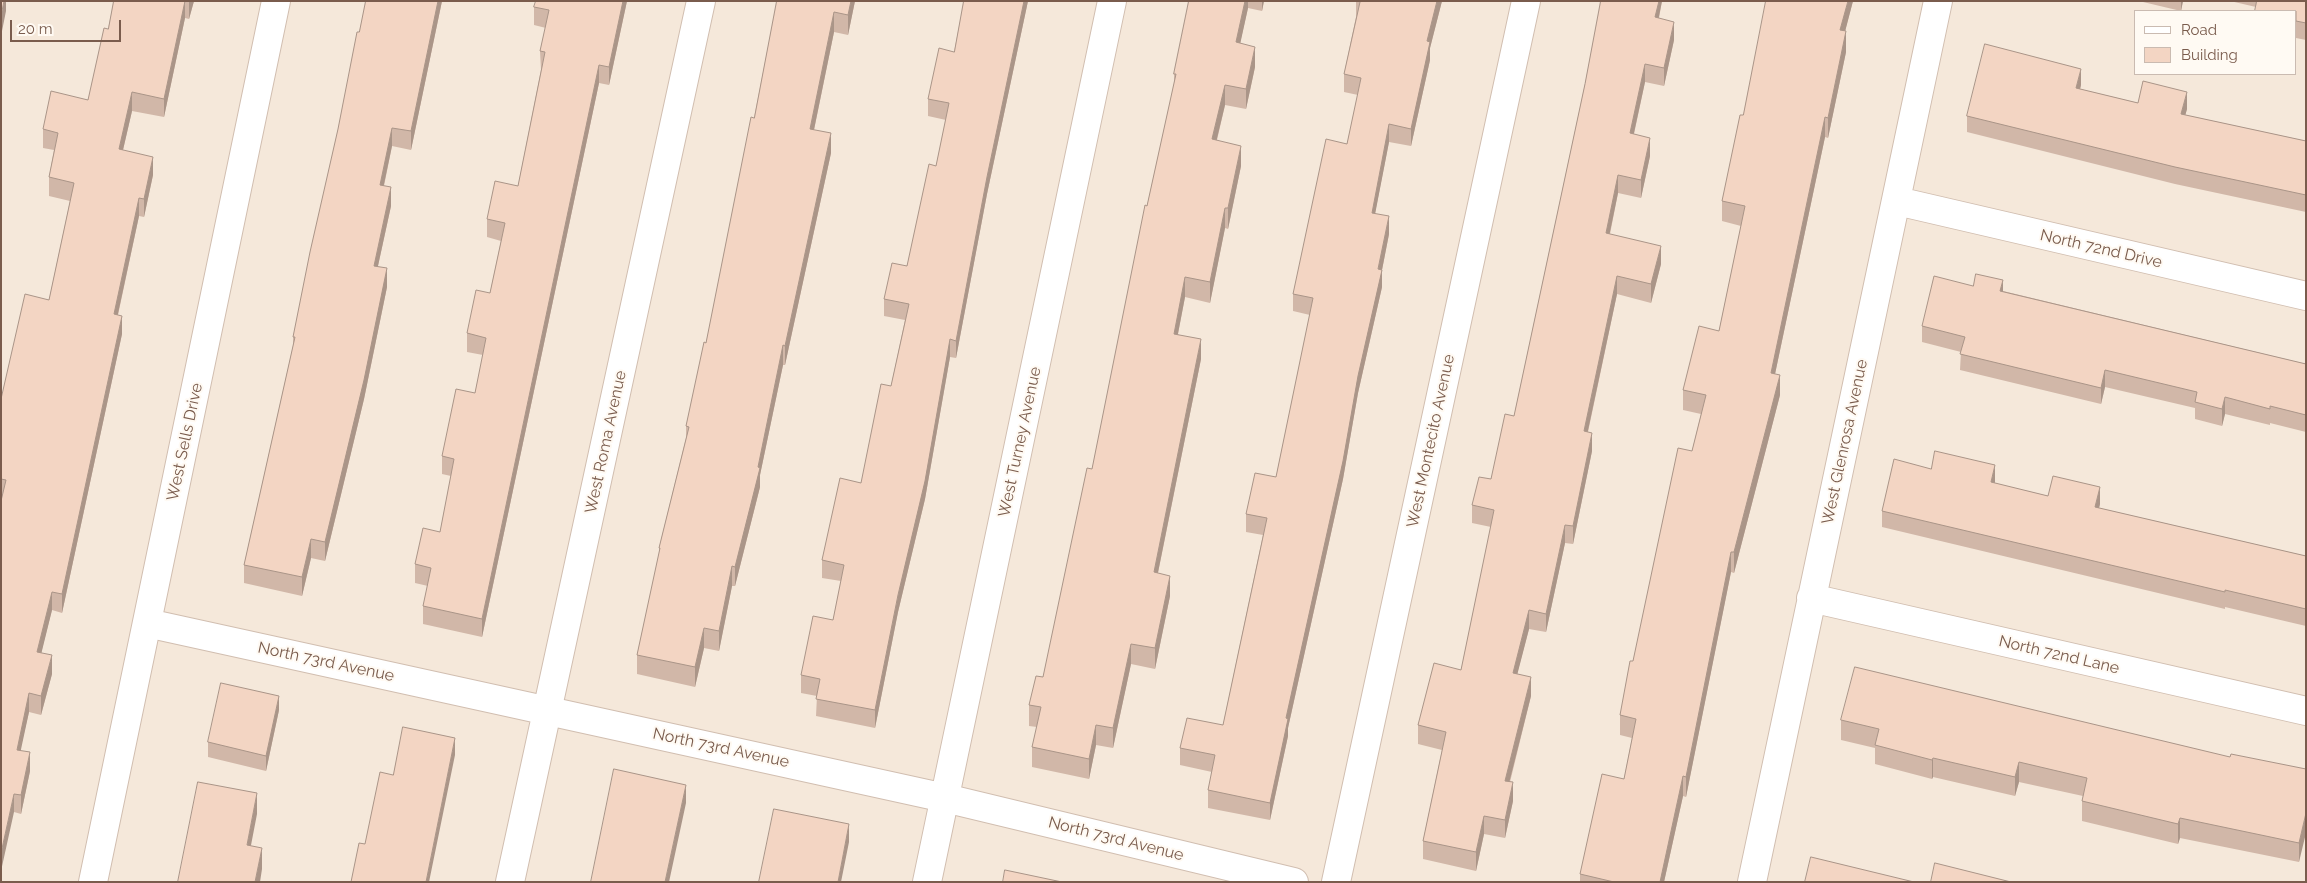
<!DOCTYPE html>
<style>
body{margin:0}
#map{position:relative;width:2307px;height:883px;overflow:hidden;background:#fdf6ec;font-family:Raleway,sans-serif}
canvas{display:block}
.frame{position:absolute;inset:0;border:2px solid #7a5c4d;pointer-events:none}
.legend{position:absolute;left:2134px;top:10px;width:162px;height:65px;box-sizing:border-box;background:#fffaf3;border:1px solid #cabbb1;margin:0;padding:6px 9px;list-style:none;font-size:15px;color:#7a5c4d}
.legend li{display:flex;align-items:center;gap:10px;height:25px}
.legend b{width:25px;border:1px solid #cabbb1}
.scale{position:absolute;left:10px;top:20px;width:111px;height:22px;box-sizing:border-box;border:2px solid #7a5c4d;border-top:0;padding-left:6px;font-size:15px;line-height:18px;white-space:nowrap;color:#7a5c4d;-webkit-text-stroke:4px #fffaf3;paint-order:stroke}
</style>
<div id="map">
<canvas width="2307" height="883"></canvas>
<div class="frame"></div>
<ul class="legend">
<li><b style="height:6px;background:#fff"></b>Road</li>
<li><b style="height:14px;background:#f3d5c3"></b>Building</li>
</ul>
<div class="scale">20 m</div>
</div>
<script>
const g = document.querySelector('canvas').getContext('2d');
g.lineJoin = 'round';
function fill(path, color) { g.fillStyle = color; g.fill(path, 'evenodd'); }
function stroke(path, color, width, dash) { g.strokeStyle = color; g.lineWidth = width; g.lineCap = dash ? 'butt' : 'round'; g.setLineDash(dash || []); g.stroke(path); }
function label(font, color, halo, rows, align = 'center') {
  g.font = font + ' Raleway,sans-serif'; g.lineWidth = 4; g.setLineDash([]); g.textBaseline = 'middle'; g.strokeStyle = halo; g.fillStyle = color; for (const [text, x, y, turn = 0] of rows) {
    g.save(); g.translate(x, y); g.rotate((+turn || 0) * Math.PI / 180); g.textAlign = isNaN(turn) ? turn : align; if (halo) g.strokeText(text, 0, 0); g.fillText(text, 0, 0); g.restore();
  }
}
const residential = new Path2D(`
 M1,1h2305v881h-2305zM2136,11h160v63h-160z`);
const minor = new Path2D(`
 M1897,201l409,95
 M1811,598l495,113
 M147,623l798,175 349,84
 M93,882l183,-881
 M510,882l191,-881
 M927,882l185,-881
 M1336,882l190,-881
 M1752,882l186,-881`);
const wall = new Path2D(`
 M114,1h80l-5,18 -4,-1 -21,99 -32,-6 -9,39 30,25 -9,42 -5,-1 -21,99 4,19 -60,279 -10,-3 -11,43 11,21 -11,41 -12,-3 -9,38 10,21 -9,43 -7,-2 -13,-314v-99l48,-99 21,-99 -21,-5v-19l5,-27 -11,-2v-19l45,-29 20,-71z
 M366,1h76l-31,149 -19,-4 -8,40 7,20 -13,60 9,21 -23,112 -39,162 -14,-3 -9,38 -58,-13v-18l49,-219v-9z
 M627,1l-18,84 -10,-2 -117,554 -59,-13v-18l5,-20 -13,-3v-19l25,-32 11,-56 -9,-2v-18l33,-63 8,-38 -16,-3v-19l23,-40 11,-52 -14,-4v-18l31,-33 23,-116 -1,-19 6,-23 -12,-3v-18z
 M777,1h78l-7,34 -14,-3 -20,98 17,23 -46,212h-2l-23,110v12l-25,99h-3l-13,65 -15,-3 -9,39 -58,-13v-19l22,-99v-8l27,-110v-12l20,-83 48,-225z
 M964,1h64l-41,193 -31,164 -6,-1 -25,142 -27,113 -23,116 -59,-12 1,-20 -16,-3v-18l32,-55 8,-39 -19,-3v-18l39,-77 30,-97 14,-66 -21,-4v-17l23,-33 29,-100 10,-46 -18,-4v-17l26,-47z
 M1189,1h75l-2,10 -14,-3 -8,35 15,24 -9,42 -21,-4 -8,35 24,26 -13,63 -3,-1 -15,75 -25,-6 -7,37 23,25 -43,214 12,23 -15,73 -24,-5 -18,84 -17,-3 -7,34 -57,-12v-20l5,-20 -8,-1v-21l14,-28 49,-208 55,-263 27,-122v-10z
 M1356,1h86l-12,47v12l-19,86 -22,-4 -14,71 14,21 -7,36v17l-24,106 -15,86 -55,249v8l-18,84 -62,-12v-18l4,-18 -32,-7v-17l43,-23 40,-190 -17,-3v-18l30,-37 34,-162 -17,-4v-17l54,-150 11,-49 -14,-3v-18l12,-57z
 M1601,1h61l-3,17 15,22 -10,46 -19,-4 -11,52 16,22 -9,42 -23,-5 -8,41 51,30 -10,39 -34,-9 -29,138 4,19 -19,93 -8,-1 -19,89 -17,-3 -12,45 14,22 -21,86 3,19 -8,37 -21,-4 -8,37 -53,-12v-18l19,-91 -24,-6v-19l43,-55 30,-143 -19,-4v-18l19,-26 23,-63 71,-332z
 M1853,1l-8,30 1,21 -18,86 -3,-1 -50,237 5,21 -46,178 -3,-1 -45,225 -3,-1 -19,86h-84v-8l44,-95 8,-41 -12,-3v-20l13,-54 59,-210 9,-37 -18,-4v-20l36,-59 22,-105 -19,-5v-20l21,-86z
 M2143,1h40l-2,10 -38,-9z
 M2230,1h76v39l-10,-2v-27l-40,-4z
 M2081,85l-1,4 58,14 49,6 -2,6 121,26v71l-131,-28 -208,-52v-16z
 M1973,286l30,5 303,73v68l-36,-9v2l-45,-11 -3,12 -27,-7v-11l-90,-21 -4,17 -141,-34 1,-18 -39,-10v-16z
 M1931,469l64,13 -1,1 54,13 52,8 -1,4 207,48v70l-81,-19v2l-343,-82v-16z
 M279,710l-13,61 -58,-14v-15z
 M1841,720l389,37 76,12 -7,93 -119,-24 -2,6 -96,-23v-20l1,-5 -64,-14 -4,14 -82,-19 -1,2 -57,-15v-16l-34,-8z`);
const shadedWall = new Path2D(`
 M4,1h2v10l-5,25v-20z
 M185,1v17l-21,99v-18z
 M189,1h5l-5,18z
 M438,1h4l-31,149v-19z
 M623,1h4l-18,84v-18z
 M851,1h4l-7,34v-20z
 M1024,1h4l-41,193 -31,164v-17l31,-164z
 M1245,1h3v7l-12,55v-21z
 M1262,1h2l-2,10z
 M1437,1h5l-12,47v12l-19,86v-17l16,-88z
 M1659,1h3l-7,35v-19z
 M1848,1h5l-13,50v-21z
 M2181,1h2l-2,10z
 M834,12v20l-24,117v-20z
 M1674,22v18l-10,46v-18z
 M1846,31v21l-18,86v-20z
 M1255,47v20l-9,42v-20z
 M1645,64v18l-15,69v-18z
 M599,65v18l-117,554v-18z
 M2081,69v16l-5,20v-17z
 M1225,85v20l-13,54v-20z
 M132,92v19l-13,56v-18z
 M2187,92v17l-6,22v-17z
 M1825,117v20l-54,256v-20z
 M1389,124v18l-17,88v-17z
 M392,128v18l-12,57v-18z
 M831,133v20l-46,212v-19z
 M1650,138v18l-9,42v-18z
 M1241,146v20l-13,63v-21z
 M153,157v18l-9,42v-18z
 M1618,175v18l-12,58v-18z
 M391,187v19l-17,78v-18z
 M139,198v18l-25,116v-18z
 M1225,208v20l-15,75v-21z
 M1389,216v18l-8,41 1,-5v17l-24,106 -15,86 -55,249v8l-18,84v-17l16,-85z
 M1661,246v18l-10,39v-19z
 M387,268v19l-23,112 -39,162v-19z
 M1617,276v18l-33,155v-18z
 M1185,277v20l-11,57v-20z
 M2003,280v17l-3,-6z
 M122,316v18l-60,279v-19z
 M950,339v18l-25,142 -27,113 -23,116v-18z
 M1201,339v20l-47,233v-20z
 M783,345v20l-23,110v12l-25,99v-19l23,-100z
 M2105,370v17l-4,17v-16z
 M1780,375v20l-46,178v-21z
 M2225,397v17l-3,12v-17z
 M1592,433v18l-19,93v-18z
 M1995,465v17l-4,17v-17z
 M2100,487v17l-5,19v-16z
 M1565,525v18l-19,89v-18z
 M311,539v19l-9,38v-19z
 M1731,552v20l-45,225v-20z
 M732,566v20l-13,65v-20z
 M1170,576v20l-15,73v-21z
 M52,592v18l-15,61v-19z
 M1529,610v19l-16,62v-18z
 M704,628v20l-9,39v-20z
 M1131,644v20l-18,84v-20z
 M52,655v19l-11,41v-19z
 M1531,677v19l-26,103v-18z
 M29,693v19l-12,56v-18z
 M279,696v14l-13,61v-15z
 M1096,725v20l-7,34v-20z
 M455,738v17l-26,127h-3z
 M30,752v19l-9,43v-19z
 M1933,758v19l-1,2v-19z
 M2019,762v20l-4,14v-19z
 M1683,776v20l-19,86h-4z
 M1513,782v19l-8,37v-18z
 M686,785v18l-17,79h-4z
 M257,793v21l-10,52v-21z
 M14,794v18l-13,59v-18z
 M2306,813v20l-7,29v-19z
 M1484,816v18l-8,37v-19z
 M2180,818v20l-2,6v-20z
 M849,824v18l-8,40h-3z
 M262,848v21l-2,13h-5z`);
const building = new Path2D(`
 M1,1h3l-3,15z
 M114,1h71l-21,98 -32,-7 -13,57 34,8 -9,42 -5,-1 -25,116 8,2 -60,278 -10,-2 -15,60 15,3 -11,41 -12,-3 -12,57 13,2 -9,43 -7,-1 -13,59v-352l5,-21 -5,-1v-80l24,-105 24,6 25,-117 -25,-6 9,-44 -15,-4 8,-38 37,9 16,-72 4,1z
 M366,1h72l-27,130 -19,-3 -12,57 11,2 -17,79 13,2 -23,112 -39,162 -14,-3 -9,38 -58,-12 51,-228h-2l17,-85 28,-123 19,-97h2z
 M536,1h87l-14,66 -10,-2 -117,554 -59,-13 8,-38 -16,-4 8,-36 17,4 14,-73 -12,-3 14,-67 19,4 11,-55 -19,-5 9,-43 14,3 15,-70 -18,-4 8,-38 23,5 27,-134 -5,-1 9,-41 -15,-3z
 M777,1h74l-3,14 -14,-3 -24,117 21,4 -46,213 -2,-1 -25,122 2,1 -25,99 -3,-1 -13,65 -15,-3 -9,39 -58,-12 23,-107h-1l30,-121 -3,-1 18,-84 2,1 45,-226 3,1z
 M964,1h60l-37,176 -31,164 -6,-2 -25,142 -27,114 -23,115 -59,-11 4,-20 -19,-4 12,-59 20,4 11,-55 -22,-5 18,-82 21,5 20,-99 10,2 18,-82 -25,-5 8,-36 15,3 22,-102 7,2 13,-63 -21,-4 11,-51 15,4z
 M1189,1h56l-9,41 19,5 -9,42 -21,-4 -13,54 29,7 -13,62h-3l-15,74 -25,-5 -11,57 27,5 -47,233 16,4 -15,72 -24,-4 -18,84 -17,-3 -7,34 -57,-12 9,-40 -12,-2 7,-29 7,1 44,-209 5,1 53,-264 2,1 29,-132h-2z
 M1357,1h80l-10,40 3,1 -19,87 -22,-5 -17,89 17,3 -11,53 4,1 -24,106 -15,85 -57,257 2,1 -18,84 -62,-13 7,-35 -35,-7 7,-30 36,7 44,-207 -21,-4 9,-41 21,4 37,-179 -20,-4 33,-155 21,5 14,-66 -17,-4 16,-72z
 M1601,1h58l-4,16 19,5 -10,46 -19,-4 -15,69 20,5 -9,42 -23,-5 -12,58 55,13 -10,38 -34,-8 -33,155 8,2 -19,93 -8,-1 -19,89 -17,-4 -16,63 18,4 -26,104 8,1 -8,38 -21,-4 -8,36 -53,-11 23,-109 -28,-7 16,-62 27,7 33,-160 -22,-5 7,-28 12,2 14,-65 9,2 71,-332z
 M1766,1h82l-8,29 6,1 -18,87 -3,-1 -54,256 9,2 -46,177h-3l-45,225 -3,-1 -23,106h-46l-34,-8 22,-100 22,5 12,-60 -16,-4 10,-54h3l45,-213 14,3 14,-56 -23,-5 16,-64 20,5 26,-125 -23,-5 18,-86h3z
 M2257,1h49v22l-10,-2v-10h-41z
 M1985,44l96,25 -5,19 62,15 5,-22 44,11 -6,22 125,27v54l-131,-28 -208,-51z
 M1976,274l27,6 -3,11 306,73v51l-36,-9v3l-45,-12 -3,12 -27,-7 2,-10 -92,-22 -4,18 -141,-34 5,-17 -43,-11 12,-50 39,10z
 M1935,451l60,14 -4,17 57,14 5,-20 47,11 -5,20 211,49v53l-81,-19v2l-343,-81 12,-52 37,10z
 M1855,667l375,90 1,-3 75,15v44l-7,30 -119,-25 -2,6 -96,-23 5,-23 -68,-16 -4,15 -82,-19 -1,2 -57,-15 4,-16 -38,-9z
 M221,683l58,13 -13,60 -58,-14z
 M403,727l52,11 -29,144h-75l8,-39 6,1 15,-72 13,3z
 M614,769l72,16 -21,97h-74z
 M198,782l59,11 -10,52 15,3 -7,34h-77z
 M774,809l75,15 -11,58h-79z
 M1811,857l103,25h-109z
 M1935,863l76,19h-80z
 M1005,870l57,12h-59z`);
const streetNames = [
 ["North 72nd Drive",2101,249,13],
 ["West Montecito Avenue",1431,441,-78],
 ["West Sells Drive",185,442,-78],
 ["West Roma Avenue",606,442,-78],
 ["West Turney Avenue",1020,442,-78],
 ["West Glenrosa Avenue",1845,442,-78],
 ["North 72nd Lane",2059,655,13],
 ["North 73rd Avenue",326,662,12],
 ["North 73rd Avenue",721,748,12],
 ["North 73rd Avenue",1116,839,14]
];
fill(residential, '#f5e8da');
stroke(minor, '#d1beb0', 30);
stroke(minor, '#fff', 28);
fill(wall, '#d1b7a8');
fill(shadedWall, '#aa9588');
fill(building, '#f3d5c3');
stroke(building, '#aa9588', 1);
label('16px', '#7a5c4d', '#fffaf3', streetNames);
</script>
